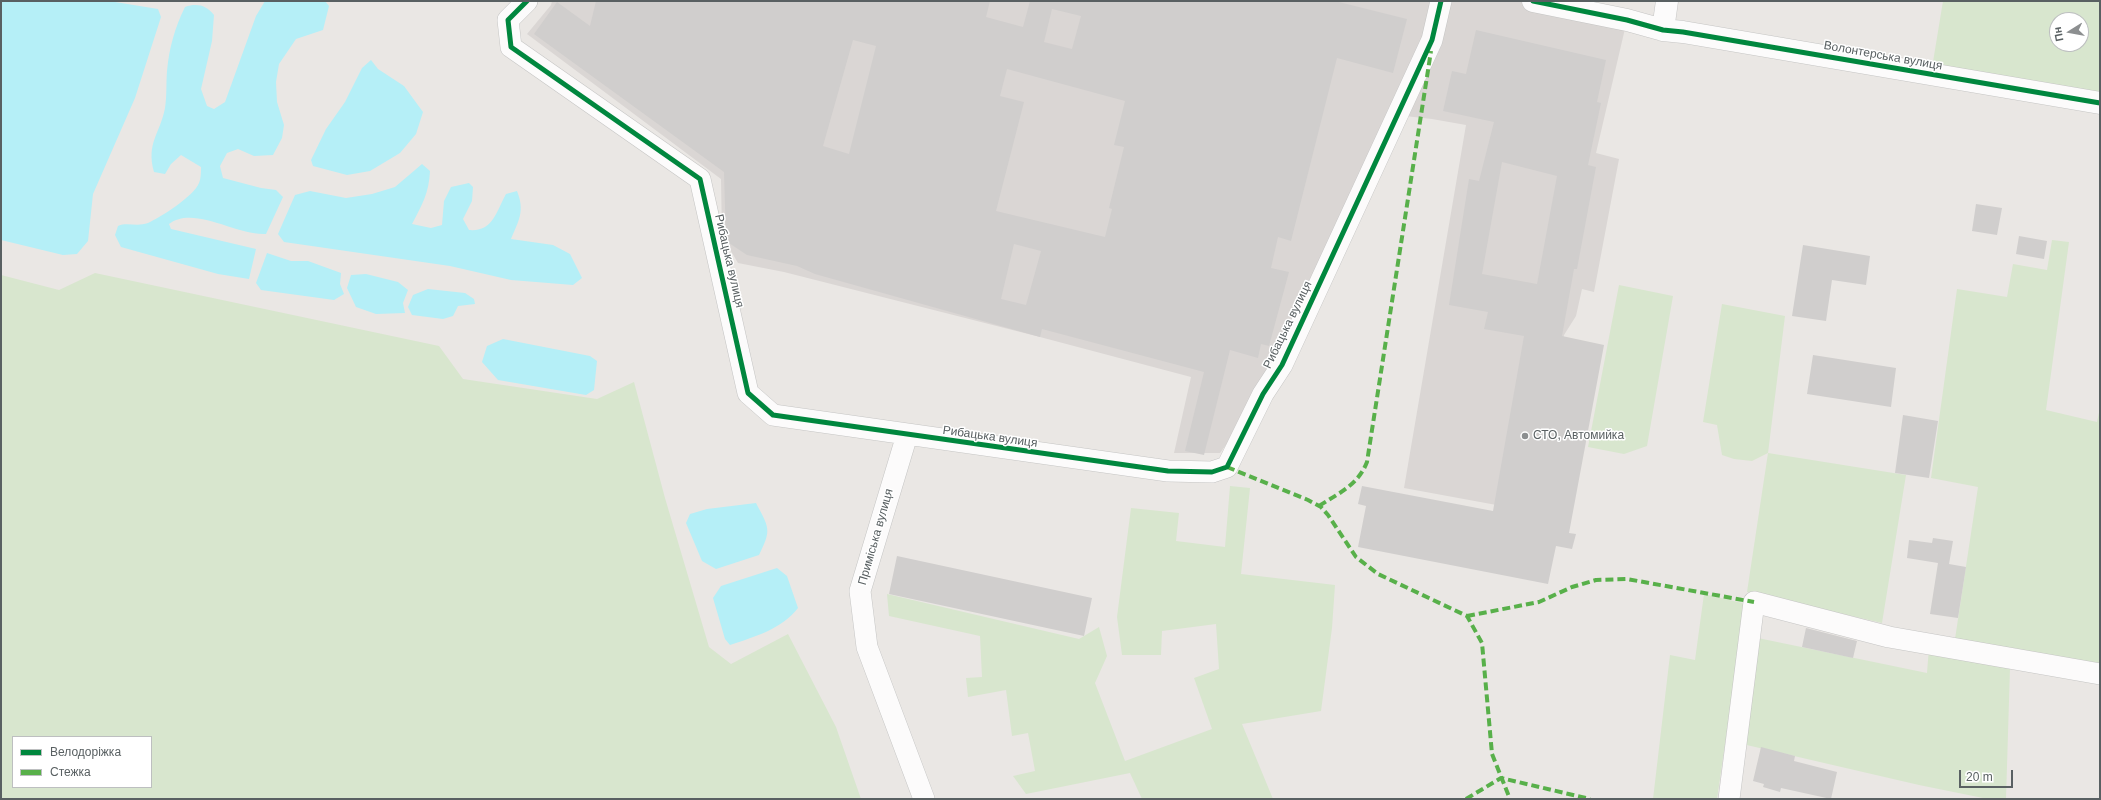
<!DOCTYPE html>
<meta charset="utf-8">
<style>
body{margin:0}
#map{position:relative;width:2101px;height:800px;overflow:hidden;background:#eae7e4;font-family:Helvetica,sans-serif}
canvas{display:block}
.frame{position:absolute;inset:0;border:2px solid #596062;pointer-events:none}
.legend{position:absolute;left:12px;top:736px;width:140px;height:52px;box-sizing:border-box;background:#fff;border:1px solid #bdbfc0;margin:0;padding:5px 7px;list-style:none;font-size:12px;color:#596062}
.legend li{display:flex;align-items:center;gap:8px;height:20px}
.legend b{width:20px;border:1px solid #bdbfc0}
.north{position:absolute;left:2049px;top:12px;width:40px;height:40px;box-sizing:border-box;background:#fff;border:1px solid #bdbfc0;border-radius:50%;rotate:259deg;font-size:11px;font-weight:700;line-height:16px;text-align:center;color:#596062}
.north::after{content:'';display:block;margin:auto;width:14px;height:18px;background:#8c8f90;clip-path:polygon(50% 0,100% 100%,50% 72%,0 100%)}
.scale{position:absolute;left:1959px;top:770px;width:54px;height:18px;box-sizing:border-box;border:2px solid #596062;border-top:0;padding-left:5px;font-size:12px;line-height:14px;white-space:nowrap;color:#596062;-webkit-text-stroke:3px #fff;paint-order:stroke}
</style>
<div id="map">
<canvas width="2101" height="800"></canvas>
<div class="frame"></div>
<ul class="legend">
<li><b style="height:5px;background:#00873e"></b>Велодоріжка</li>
<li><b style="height:5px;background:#58b04a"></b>Стежка</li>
</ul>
<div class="north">Пн</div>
<div class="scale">20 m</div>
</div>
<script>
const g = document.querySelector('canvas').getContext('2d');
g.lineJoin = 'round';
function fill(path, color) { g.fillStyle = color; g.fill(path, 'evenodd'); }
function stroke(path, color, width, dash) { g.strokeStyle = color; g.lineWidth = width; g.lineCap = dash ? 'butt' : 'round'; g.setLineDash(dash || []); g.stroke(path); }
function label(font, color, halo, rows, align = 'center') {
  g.font = font + ' Helvetica,sans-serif'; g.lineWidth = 3; g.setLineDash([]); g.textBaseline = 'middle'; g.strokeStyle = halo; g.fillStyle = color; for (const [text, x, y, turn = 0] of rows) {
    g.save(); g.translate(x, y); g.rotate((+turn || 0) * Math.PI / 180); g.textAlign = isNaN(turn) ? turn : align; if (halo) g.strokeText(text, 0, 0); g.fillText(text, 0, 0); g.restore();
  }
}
const industrial = new Path2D(`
 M552,1h1045l-2,13 32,6 -31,133 23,6 -25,133 -12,-3 -6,27 -12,19 -35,176 -125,-23 62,-363 -34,-6 -36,-4 -133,279 -43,59h-46l17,-76 -151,-40 -256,-65 -46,-9 -16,-27 -1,-57 -194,-145 24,-29z`);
const green = new Path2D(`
 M1943,1h157v102l-169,-29zM2057,20h24v24h-24z
 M2052,240l17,2 -23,168 51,12 3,-14v259l-145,-28 23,-152 -47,-9 26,-189 50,8 6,-33 34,6z
 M95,273l344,73 24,33 134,20 37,-17 31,116 44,149 22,17 57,-30 48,93 25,72h-860v-524l58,15zM13,737h138v50h-138z
 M1619,285l54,11 -26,150 -23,8 -36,-7z
 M1722,304l63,12 -17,137 138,22 -24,148 -135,-31 21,-139 -16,8 -18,-2 -12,-4 -5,-30 -14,-3z
 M1230,486l20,2 -9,86 94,11 -3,43 -11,83 -79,13 31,75h-131l-12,-26 -104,21 -13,-18 22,-5 -7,-38 -16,3 -6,-46 -38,7 -2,-19 16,-1 -2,-41 -91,-20 -2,-22 192,45 20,-12 8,29 -12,27 30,78 87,-32 -18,-51 25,-9 -3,-45 -54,7 -1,24h-39l-5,-38 14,-109 48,5 -3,28 49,6z
 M1704,594l38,9 3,5 -28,191h-64l17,-144 25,5z
 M1753,637l174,36 2,-25 81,20 -4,131h-18l-69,-14 -181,-42z`);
const water = new Path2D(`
 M1,1h108l49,8 3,8 -26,81 -42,96 -5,47 -11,13 -14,1 -62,-15z
 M265,1h60l4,5 -6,24 -27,9 -17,25 -3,18 1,20 7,23 -2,13 -9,17 -19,1 -16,-7 -11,4 -7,13 3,12 38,10 15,2 7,7 -17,37c-29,2 -72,-29 -97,-10l2,5 85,20 -7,30 -31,-5 -97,-27 -6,-12 3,-9c9,-4 19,1 30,-3 13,-6 46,-27 51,-40 2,-4 2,-12 2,-16l-20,-12 -10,9 -6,10 -11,-2c-8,-29 6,-38 11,-64 2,-12 1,-25 2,-37 2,-23 8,-44 18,-64 12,-4 21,-2 29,8l-2,26 -11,48 6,17 7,3 11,-7 31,-86z
 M371,60l7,9 26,17 19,26 -7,22 -16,19 -30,18 -23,4 -34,-9 -2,-6 15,-31 19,-27 17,-34z
 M422,164l8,7c-1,22 -8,34 -18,53l19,4 11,-3 2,-24 7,-14 18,-4 4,4 -1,14 -9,18 6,11c24,2 27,-18 37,-36l11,-3c8,20 2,29 -6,48l42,6 17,9 12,24 -9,7 -62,-5 -61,-14 -166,-24 -6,-8 17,-39 15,-4 36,7 26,-4 23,-7z
 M267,253l24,8h17l33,12 -1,11 4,10 -10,6 -73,-10 -5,-7z
 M366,274l32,8 10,8 -5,13 2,10 -29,1 -20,-7 -9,-19 4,-13z
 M428,289l37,4 9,6 1,5 -17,2 -5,10 -10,3 -31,-4 -4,-8 5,-12z
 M503,339l87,17 7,5 -3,29 -8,5 -88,-15 -16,-18 5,-16z
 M756,503c13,25 16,26 3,52l-43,14 -14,-8 -16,-38 4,-9 17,-5z
 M777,568l10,8 11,32c-16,21 -44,29 -68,37l-5,-6 -12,-41 8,-12z`);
const building = new Path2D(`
 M596,1h394l-4,16 37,10 7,-26h305l72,18 -14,54 -56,-15 -46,183 -13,-4 -7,31 18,4 -20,74 -8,-2 -3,14 -28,-8 -26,105 -19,-4 19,-79 -162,-43 -2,8 -225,-63 -18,-8 -50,-11 -21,-14 -2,-69 -190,-138 23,-32 33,24zM1052,9l29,7 -9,33 -28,-7zM853,40l23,6 -27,108 -26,-8zM1007,69l118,32 -11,44 10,2 -15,61 3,1 -7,28 -109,-26 28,-109 -24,-6zM1014,244l27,7 -15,54 -25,-6z
 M1476,30l130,30 -9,42 4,1 -13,62 8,2 -19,102h-3l-12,67 42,9 -35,188 7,1 -4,15 -16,-3 -8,38 -190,-37 8,-41 -8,-2 4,-18 131,25 31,-175 -40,-7 4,-17 -39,-7 20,-126 10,2 15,-59 -51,-11 9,-40 14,3zM1502,162l55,14 -20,108 -55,-10z
 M1976,204l26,4 -5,27 -25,-4z
 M2019,236l28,5 -3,18 -28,-5z
 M1803,245l67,11 -4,29 -34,-5 -6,41 -34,-5z
 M1813,355l83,13 -5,39 -84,-13z
 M1903,415l35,6 -9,57 -34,-5z
 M1933,538l20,3 -4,23 17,3 -8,51 -28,-4 8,-51 -31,-5 2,-18 23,3z
 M897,556l195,42 -8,38 -195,-42z
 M1806,628l51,13 -4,17 -51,-11z
 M1761,747l34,9 -1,5 43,11 -6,27 -50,-11 -1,4 -17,-5 1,-3 -11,-3z`);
const minor = new Path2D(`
 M527,1l-19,19 3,27 189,132 48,214 25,22 395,56 44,1 15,-5 36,-73 19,-29 150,-325 9,-39
 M907,435l-47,156 7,56 57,152
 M1729,799l25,-197 135,35 211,37`);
const tertiary = new Path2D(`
 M1533,1l94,19 36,10 20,2 417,71
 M1663,30l4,-29`);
const quiet = new Path2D(`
 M1227,467l81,33 13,7 7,8 28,42 22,17 89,42 15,27 10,111 18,45
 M1319,506c20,-13 39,-21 48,-44l64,-411
 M1467,616l72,-14 33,-15 24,-7 31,-1 127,23
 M1466,799l35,-21 89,21`);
const cycleway = new Path2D(`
 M527,1l-19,19 3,27 189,132 48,214 25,22 395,56 44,1 15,-5 36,-73 19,-29 150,-325 9,-39
 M1533,1l94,19 36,10 20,2 417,71`);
const markers = [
 [1525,436,4,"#8c8f90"]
];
const streetNames = [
 ["Волонтерська вулиця",1883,56,10],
 ["Рибацька вулиця",729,261,77],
 ["Рибацька вулиця",1288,325,-64],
 ["Рибацька вулиця",990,437,8],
 ["Приміська вулиця",876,537,-74]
];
const poiNames = [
 ["СТО, Автомийка",1533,436]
];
fill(industrial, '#dad6d4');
fill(green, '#d8e6ce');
fill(water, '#b5eff7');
fill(building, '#d0cecd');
stroke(minor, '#c5c5c4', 22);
stroke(tertiary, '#c5c5c4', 23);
stroke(minor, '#fcfbfb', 21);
stroke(tertiary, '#fcfbfb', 22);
stroke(quiet, '#58b04a', 4, [8, 4]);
stroke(cycleway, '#00873e', 5);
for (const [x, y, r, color] of markers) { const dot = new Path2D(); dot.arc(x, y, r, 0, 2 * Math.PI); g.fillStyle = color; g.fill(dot); stroke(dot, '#fff', 1.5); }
label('12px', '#596062', '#fff', streetNames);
label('12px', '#596062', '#fff', poiNames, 'left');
</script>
